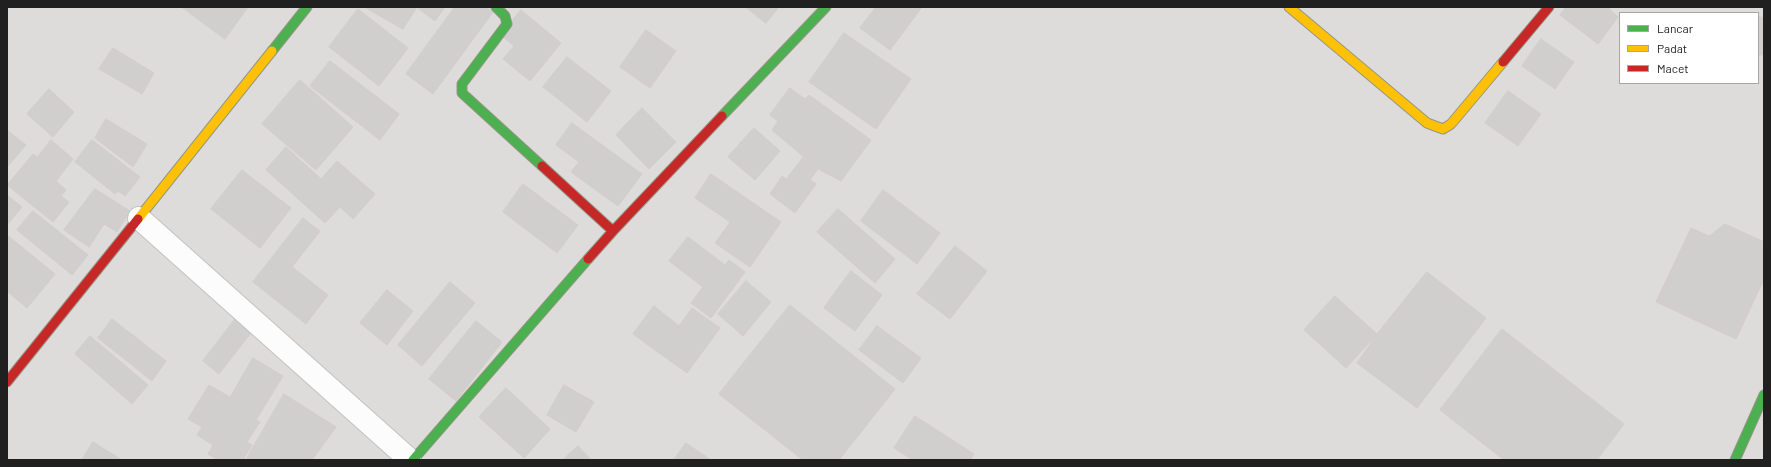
<!DOCTYPE html>
<style>
body{margin:0}
#map{position:relative;width:1771px;height:467px;overflow:hidden;background:#eeecea;font-family:Barlow,sans-serif}
canvas{display:block}
.frame{position:absolute;inset:0;border:8px solid #202020;pointer-events:none}
.legend{position:absolute;left:1619px;top:12px;width:140px;height:72px;box-sizing:border-box;background:#fff;border:1px solid #a6a6a6;margin:0;padding:5px 7px;list-style:none;font-size:12px;color:#202020}
.legend li{display:flex;align-items:center;gap:8px;height:20px}
.legend b{width:20px;border:1px solid #a6a6a6}
</style>
<div id="map">
<canvas width="1771" height="467"></canvas>
<div class="frame"></div>
<ul class="legend">
<li><b style="height:5px;background:#4caf50"></b>Lancar</li>
<li><b style="height:5px;background:#ffc107"></b>Padat</li>
<li><b style="height:5px;background:#c62828"></b>Macet</li>
</ul>
</div>
<script>
const g = document.querySelector('canvas').getContext('2d');
g.lineJoin = 'round';
function fill(path, color) { g.fillStyle = color; g.fill(path, 'evenodd'); }
function stroke(path, color, width, dash) { g.strokeStyle = color; g.lineWidth = width; g.lineCap = dash ? 'butt' : 'round'; g.setLineDash(dash || []); g.stroke(path); }
const residential = new Path2D(`
 M7,7h1757v453h-1757zM1620,13h138v70h-138z`);
const building = new Path2D(`
 M182,7h66l-23,32z
 M365,7h52l-14,22z
 M420,7h25l-10,14 -16,-12z
 M455,7h31l7,5 -60,82 -27,-20z
 M746,7h33l-13,16z
 M876,7h46l-32,43 -30,-22z
 M1566,7h44l-1,2 9,8 -20,27 -38,-29z
 M358,9l50,39 -29,38 -50,-39z
 M521,10l40,33 -31,38 -27,-22 11,-13 -13,-11z
 M1758,17h6v38h-6z
 M646,30l30,21 -26,37 -30,-21z
 M844,33l67,46 -35,50 -67,-47z
 M1541,39l33,23 -19,27 -33,-23z
 M113,48l41,25 -12,21 -43,-25z
 M567,57l44,34 -24,31 -44,-35z
 M330,61l69,53 -19,26 -70,-54z
 M300,80l53,47 -37,43 -54,-46z
 M790,88l15,11 4,-4 62,45 -30,41 -23,-12 -46,-39 6,-9 -8,-6z
 M49,89l25,23 -21,25 -26,-23z
 M1508,91l33,23 -23,32 -33,-23z
 M642,108l34,34 -27,27 -33,-34z
 M106,119l41,25 -14,23 -38,-29z
 M572,123l70,51 -24,32 -47,-34 8,-10 -23,-17z
 M754,128l26,23 -25,29 -27,-23z
 M7,130l19,15 -19,22z
 M51,140l22,19 -17,22 10,9 -5,6 8,6 -16,20 -46,-37 26,-31 4,3z
 M92,140l48,37 -15,19 -7,-5 -3,3 -40,-32z
 M286,147l35,32 16,-18 38,33 -22,25 -13,-12 -15,16 -59,-53z
 M803,158l15,11 -8,11 6,4 -21,29 -25,-19 12,-18 4,3z
 M242,170l49,38 -31,40 -49,-39z
 M711,174l70,48 -31,45 -35,-24 15,-21 -35,-24z
 M523,184l55,41 -21,28 -54,-41z
 M95,189l35,22 -13,21 -13,-8 -15,23 -25,-17z
 M883,190l57,43 -23,31 -56,-43z
 M7,195l15,12 -15,18z
 M838,209l57,50 -20,24 -58,-51z
 M33,211l55,44 -16,20 -55,-45z
 M303,218l17,13 -28,36 36,28 -22,29 -53,-42z
 M1725,224l39,18v37l-28,60 -80,-37 35,-74 18,8z
 M7,235l48,39 -28,34 -20,-17z
 M688,237l37,28 4,-5 16,12 -34,46 -20,-15 12,-16 -34,-26z
 M955,246l32,25 -37,48 -33,-25z
 M851,271l31,24 -27,36 -31,-23z
 M1427,272l59,46 -69,90 -60,-45 20,-29z
 M746,281l25,21 -28,34 -25,-22z
 M450,282l25,21 -53,63 -24,-21z
 M387,290l26,21 -26,34 -27,-22z
 M1335,296l42,38 -31,34 -42,-38z
 M790,305l105,84 -56,71h-36l-84,-66z
 M654,306l25,20 13,-18 28,20 -33,45 -54,-39z
 M236,318l17,12 -34,44 -16,-13z
 M112,319l54,42 -14,20 -54,-43z
 M476,321l26,21 -46,59 -27,-22z
 M877,326l44,32 -18,25 -44,-33z
 M1502,329l122,95 -27,36h-93l-64,-50z
 M90,336l58,49 -16,19 -57,-50z
 M253,358l30,18 -27,44 4,2 -13,20 5,3 -9,15h-25l-10,-6 5,-9 -16,-10 5,-8 -14,-8 21,-34 21,12z
 M564,385l30,17 -18,30 -29,-17z
 M506,388l44,41 -26,29 -45,-41z
 M284,394l52,33 -24,33h-66z
 M915,416l59,38 -4,6h-57l-19,-12z
 M93,442l29,18h-40z
 M686,443l25,17h-37z
 M578,446l13,14h-28z`);
const street = new Path2D(`
 M139,218l271,242`);
const fast = new Path2D(`
 M496,7l9,9 2,8 -45,60v9l80,73
 M272,51l35,-44
 M722,116l104,-109
 M413,460l175,-201
 M1735,460l29,-65`);
const slow = new Path2D(`
 M1289,7l138,116 16,6 8,-5 52,-62
 M138,219l134,-168`);
const jam = new Path2D(`
 M1503,62l46,-55
 M542,166l71,65
 M588,259l25,-28 109,-115
 M7,382l131,-163`);
fill(residential, '#dddcdb');
fill(building, '#d1cfcd');
stroke(building, '#d1cecc', 1);
stroke(street, '#c4c3c2', 24);
stroke(fast, '#959684', 11);
stroke(slow, '#959684', 11);
stroke(jam, '#959684', 11);
stroke(street, '#fcfcfc', 22);
stroke(fast, '#4caf50', 9);
stroke(slow, '#ffc107', 9);
stroke(jam, '#c62828', 9);
</script>
